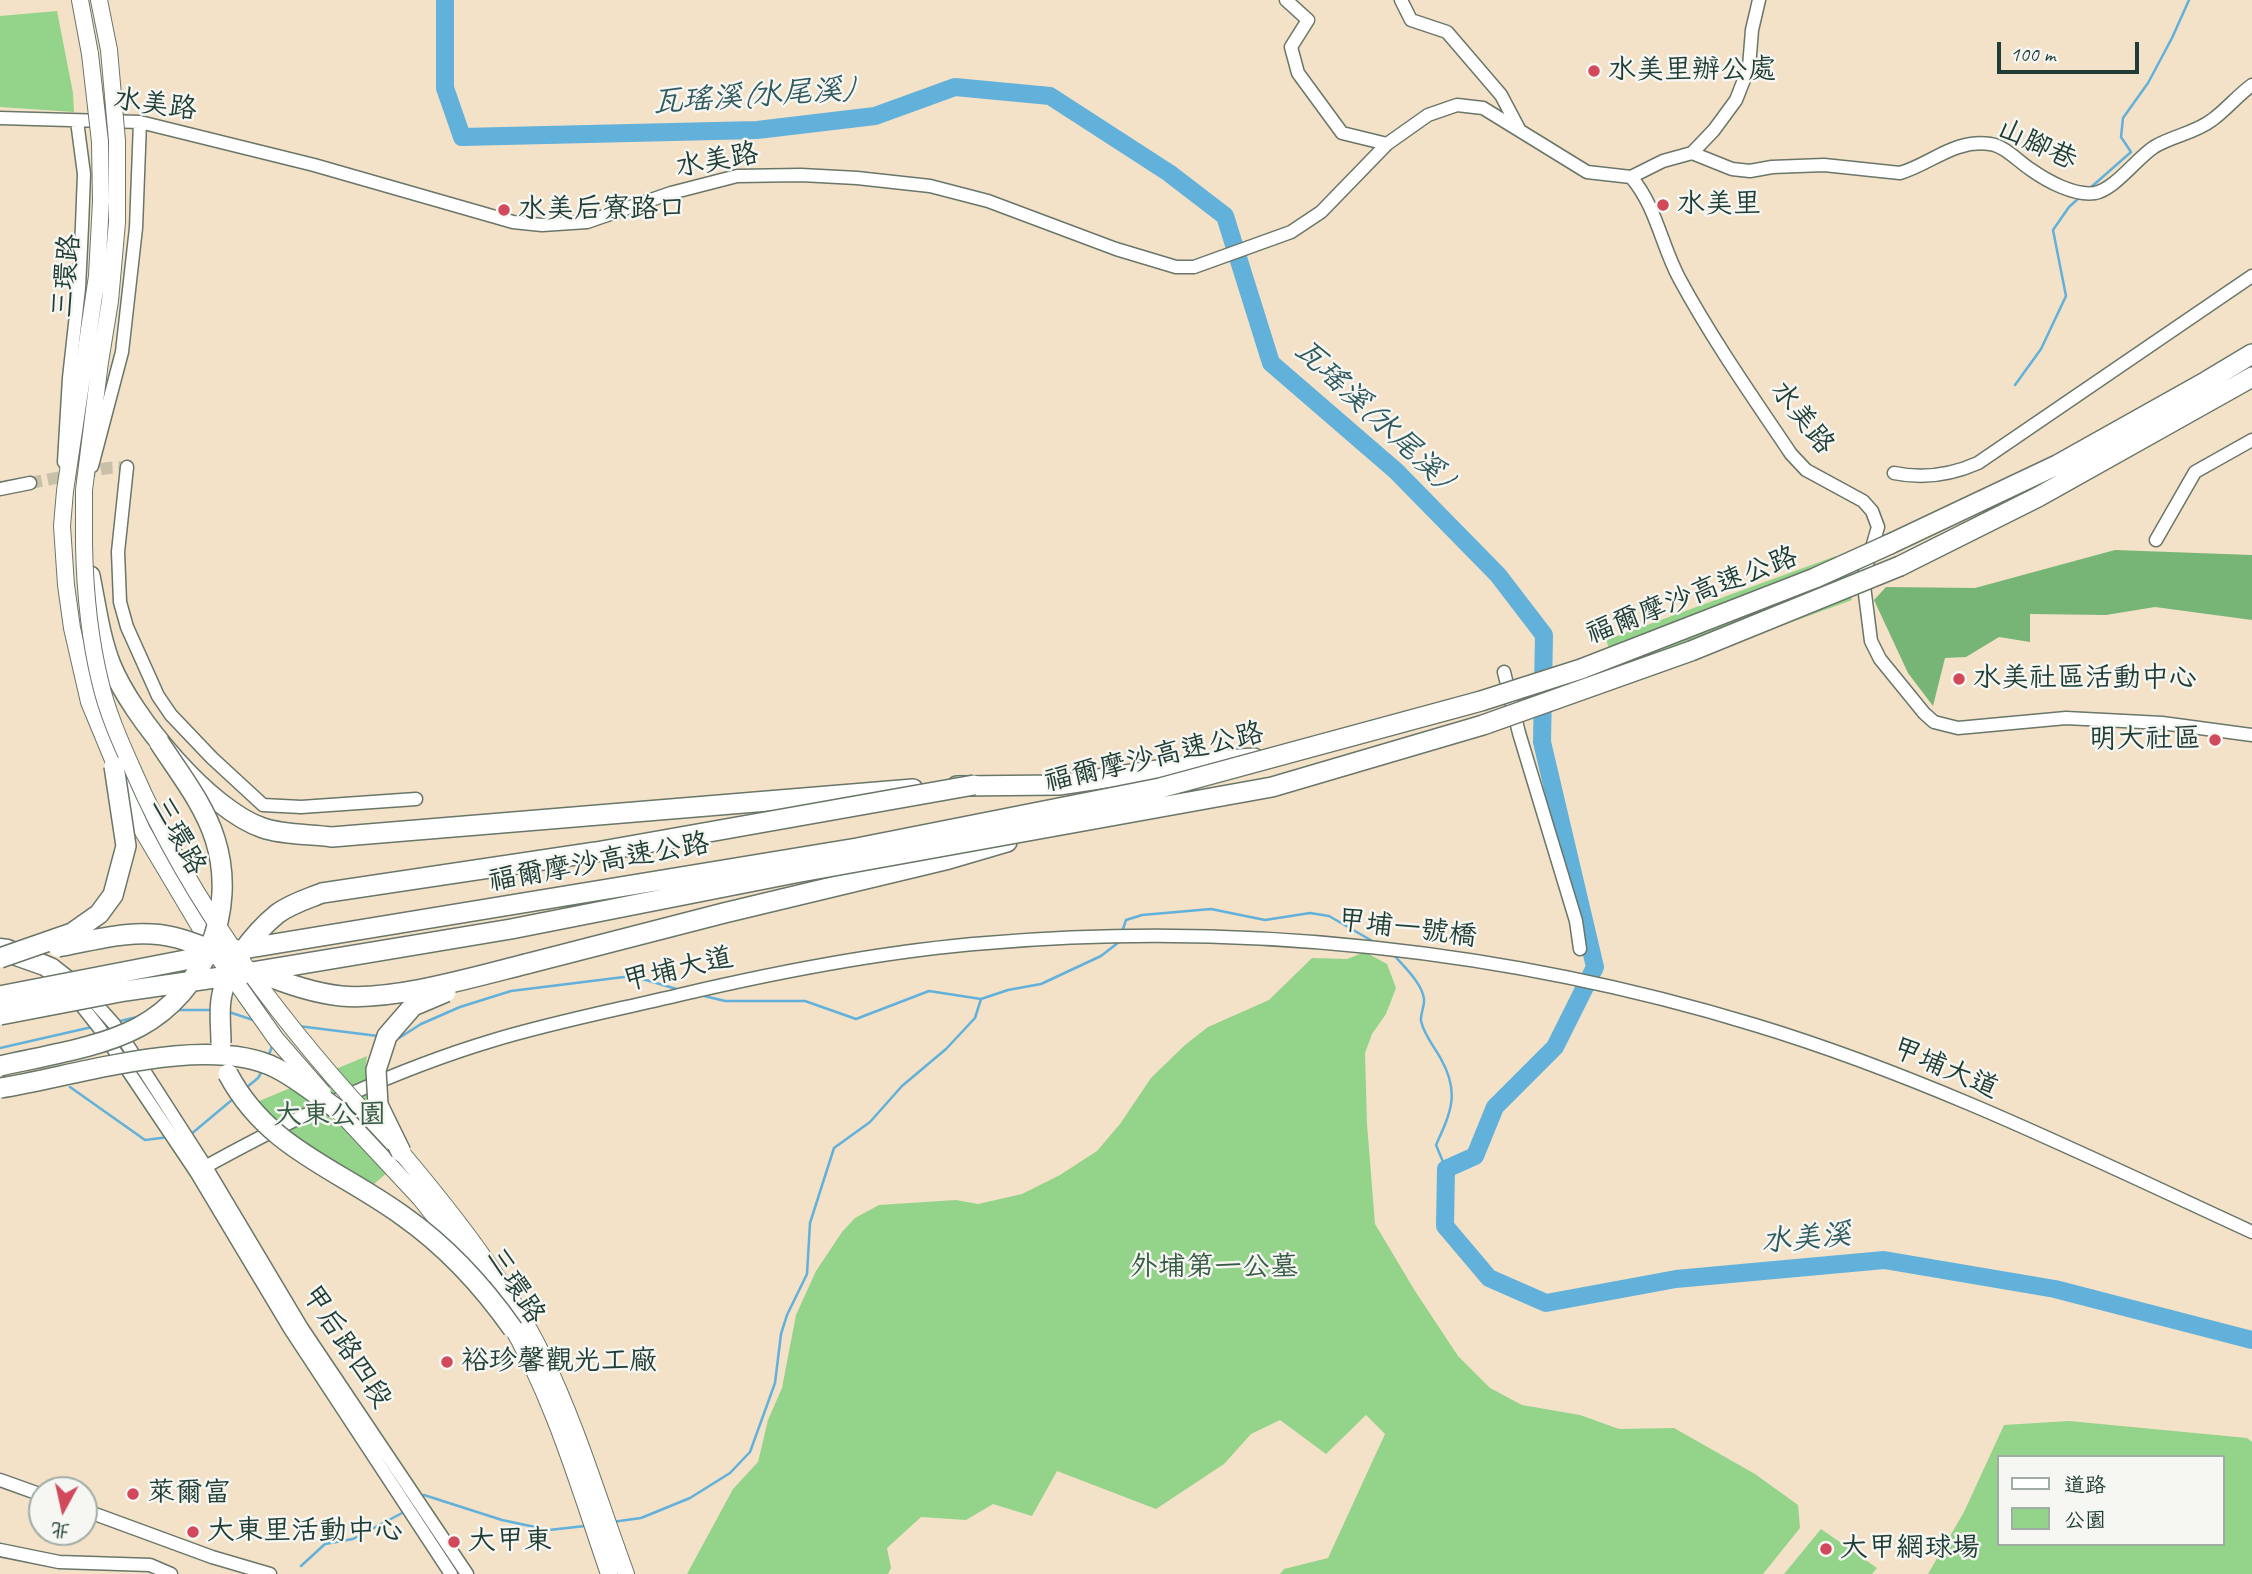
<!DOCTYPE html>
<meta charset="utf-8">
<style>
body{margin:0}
#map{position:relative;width:2252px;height:1574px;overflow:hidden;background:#f3e1c8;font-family:Caveat,"LXGW WenKai TC",sans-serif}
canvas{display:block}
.legend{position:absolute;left:1997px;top:1455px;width:228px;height:91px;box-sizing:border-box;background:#f6f6f2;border:2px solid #a0aca6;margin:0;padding:9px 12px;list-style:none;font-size:21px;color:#1f3d34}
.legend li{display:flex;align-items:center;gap:14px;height:35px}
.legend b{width:35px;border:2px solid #a0aca6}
.north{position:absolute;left:28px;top:1476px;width:70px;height:70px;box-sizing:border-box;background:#f6f6f2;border:2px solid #a0aca6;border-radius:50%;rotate:188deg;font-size:19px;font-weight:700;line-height:28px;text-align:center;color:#1f3d34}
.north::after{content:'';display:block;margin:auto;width:24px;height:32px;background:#d1495b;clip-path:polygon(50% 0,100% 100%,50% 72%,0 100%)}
.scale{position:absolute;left:1997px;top:42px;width:142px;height:32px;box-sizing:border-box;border:4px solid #1f3d34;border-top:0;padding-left:9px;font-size:21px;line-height:24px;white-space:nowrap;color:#1f3d34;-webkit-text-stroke:5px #f6f6f2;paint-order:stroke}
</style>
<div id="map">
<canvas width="2252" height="1574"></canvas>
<ul class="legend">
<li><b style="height:9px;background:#fff"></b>道路</li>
<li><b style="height:19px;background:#94d38a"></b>公園</li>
</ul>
<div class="north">北</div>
<div class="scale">100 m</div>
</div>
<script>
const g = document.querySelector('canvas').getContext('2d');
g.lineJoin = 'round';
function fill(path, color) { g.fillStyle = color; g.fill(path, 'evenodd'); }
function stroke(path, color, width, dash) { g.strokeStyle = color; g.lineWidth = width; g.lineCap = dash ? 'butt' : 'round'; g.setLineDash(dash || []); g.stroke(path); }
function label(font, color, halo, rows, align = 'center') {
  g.font = font + ' Caveat,"LXGW WenKai TC",sans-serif'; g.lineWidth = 5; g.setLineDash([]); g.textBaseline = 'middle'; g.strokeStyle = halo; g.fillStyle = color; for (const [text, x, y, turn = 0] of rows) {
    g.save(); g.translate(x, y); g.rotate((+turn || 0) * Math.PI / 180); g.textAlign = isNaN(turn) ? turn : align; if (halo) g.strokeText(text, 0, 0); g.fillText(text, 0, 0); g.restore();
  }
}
const green = new Path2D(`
 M57,11l16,82 1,19 -74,-5v-91z
 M1836,556l16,44 -230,84 -16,-44z
 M1365,952l22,12 9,24 -10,26 -14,20 -7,19 2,71 8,100 40,67 43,65 32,32 32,17 58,10 39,14 55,-1 81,46 43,31 2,23 -37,46h-483l4,-5 44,-11 57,-124 -19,-19 -40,39 -46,-34 -29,14 -27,30 -68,45 -99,-38 -25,45 -39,-12 -27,16 -45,-3 -34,31 4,20 -3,6h-201l46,-85 25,-27 10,-42 14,-32 14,-73 20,-44 26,-39 13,-14 24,-13 77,-5 22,4 44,-10 38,-19 37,-24 23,-27 31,-46 34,-33 23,-18 61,-27 43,-42 35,1z
 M367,1056c-7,39 15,72 32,106l-26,23 -72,-39 -49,-42z
 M2069,1421l178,17 5,4v132h-324l36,-62 40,-87zM1998,1457h224v87h-224z
 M1821,1529l56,39 -5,6h-88z`);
const forest = new Path2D(`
 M2115,550l137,5v65l-97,-13 -49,8 -76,-1v28l-31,-5 -33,20 -21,1 -12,48 -25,-33 -34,-73 12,-13 89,1z`);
const stream = new Path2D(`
 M2089,189l42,-37 -10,-15 2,-19 25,-35 24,-45 17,-38
 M2015,385l26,-36 25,-53 -13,-66 16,-23 10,-9
 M1122,932l4,-12 16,-5 69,-6 54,11 45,-7 19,3 45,26
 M1394,955c10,12 28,28 30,44 1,7 -4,15 -3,22 3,14 13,25 20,38 19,34 10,53 -5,86l10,24
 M700,995l25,6h80l51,18 73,-28 52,8 27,-9 33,-6 60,-28 18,-14
 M178,1010h35
 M226,1011l27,9
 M116,1022l21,-5
 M298,1026l80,10
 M395,1038h4l22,-14 39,-17 51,-16 121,-15 48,14
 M0,1048l92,-21
 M268,1057l5,-13
 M70,1087l75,53 24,-3
 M246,1088l12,-10 3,-5
 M190,1135l43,-36
 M420,1499l4,-4 78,25 47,10 36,-4
 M612,1522l29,-4 49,-20 40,-25 20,-21 25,-69 6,-49 6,-19 20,-41 3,-51 24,-75 36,-26 32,-36 44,-37 29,-31 6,-19
 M301,1566l24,-22 28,-5 51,-27`);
const river = new Path2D(`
 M445,0v88l17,49 295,-7 118,-14 80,-29 95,9 119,77 56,43 46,147 125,108 102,104 46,60 -2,107 53,225 -40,80 -60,60 -20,49 -29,13 -1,57 44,52 57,25 130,-24 208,-19 171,29 197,51`);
const minorTunnel = new Path2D(`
 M30,483l78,-15 19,-1`);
const minor = new Path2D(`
 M1286,0l22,20 -17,27 7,26 44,60 45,11
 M1401,0l10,20 36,12 54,63 18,34
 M0,118l140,4 174,43 199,57 29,3 45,-3 84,-29 66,-17 64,-1 56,3 73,8 58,15 128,48 60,18h18l97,-35 30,-20 66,-68 41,-29 29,-10 26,3 104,64 44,5c25,29 30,67 48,101 33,61 73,118 112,176l15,16 57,31 9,10 6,16 -15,51 8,63 9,18 44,54 10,9 24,6 108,-10 96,5 90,12
 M1692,153l40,16 18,2 22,-4 52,-2 76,8c31,-9 54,-34 90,-29 15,2 28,17 40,25 17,12 44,27 65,24 20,-4 41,-34 59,-46 18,-11 41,-14 58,-27 14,-10 26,-25 40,-35
 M1631,177l32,-16 29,-8 22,-23 22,-30 13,-33 3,-37 7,-30
 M64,462l5,-84 10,-90 3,-62 2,-52 -7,-53
 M92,466l30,-114 14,-124 4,-106
 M127,467l-9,85 2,50 7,25 31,69 13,19 41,43 51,47 38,2 115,-8
 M1894,473c29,6 57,2 84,-10l274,-187
 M0,489l30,-6
 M2156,540l39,-68 57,-32
 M1504,672l15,61 57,188 4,28
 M0,945l8,1 45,19 28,22 33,37 92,143 96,161 165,246
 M7,956l37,13 26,22 30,38 96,143 94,157 161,245
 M196,1172c93,-52 192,-100 295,-131 62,-19 125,-31 188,-46 102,-24 204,-44 308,-52 255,-22 523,7 768,82 172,52 334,132 497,207
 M0,1480l42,15
 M84,1510l128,47 58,17
 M0,1550l59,12 91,3 21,9`);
const major = new Path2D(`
 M80,0l10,54
 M99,0l10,50
 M100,142l1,59 -4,75 -32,215 -3,35 4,59 6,43 17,74 53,128 72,121
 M84,545v-55l16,-128 10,-61 7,-79v-81
 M338,1110l82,88 63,80
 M401,1152c53,63 105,129 142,204 34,70 56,145 83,218
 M507,1318c47,81 72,169 102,256`);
const highway = new Path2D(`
 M1890,544l167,-79 150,-84 45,-27
 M1900,566l138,-69 214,-120
 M90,576c6,29 10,62 21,89 21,52 98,145 152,163 20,7 47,6 69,9l581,-48
 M957,786l102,-1 166,-25 29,-2
 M526,964l198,-51 225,-54 58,-17`);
const majorBridge = new Path2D(`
 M109,50l8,91
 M90,54l10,88
 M84,545c1,46 5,91 16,136 7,31 20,60 33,89 60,139 155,262 259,372
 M214,951l62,88 47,54`);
const highwayBridge = new Path2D(`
 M58,947c37,-7 77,-19 115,-10 14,3 28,9 41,14
 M0,958l72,-25 27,-19 14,-19 13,-49 -12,-80
 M258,972c26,11 55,21 83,24 52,5 133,-19 185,-32
 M0,996l237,-46 620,-102 303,-60 321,-87 100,-32 234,-91 75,-34
 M0,1015l125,-24 110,-16 276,-46 284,-56 477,-86 211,-62 208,-74 209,-85
 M221,1043c0,-14 -2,-29 0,-43 4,-31 33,-67 56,-86 13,-10 30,-15 45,-21l274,-41 378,-67
 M0,1066c43,-10 100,-18 139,-39 65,-35 99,-116 76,-188 -11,-35 -36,-66 -56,-97
 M228,1074c40,75 109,94 175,142 44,31 79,69 110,113
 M0,1088c76,-12 206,-55 276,-20 22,11 42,28 62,42
 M401,1152l-23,-47 -2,-35 11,-34 26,-30 33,-14`);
const markers = [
 [1594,71,7,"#d1495b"],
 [1663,205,7,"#d1495b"],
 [504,210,7,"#d1495b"],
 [1959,679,7,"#d1495b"],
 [2215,740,7,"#d1495b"],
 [447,1362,7,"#d1495b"],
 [133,1494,7,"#d1495b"],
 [193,1532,7,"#d1495b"],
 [454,1542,7,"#d1495b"],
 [1826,1549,7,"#d1495b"]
];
const poiNames = [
 ["水美里辦公處",1608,71],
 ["水美里",1677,205],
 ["水美后寮路口",518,210],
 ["水美社區活動中心",1973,679],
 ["明大社區",2201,740,"right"],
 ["裕珍馨觀光工廠",461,1362],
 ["萊爾富",147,1494],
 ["大東里活動中心",207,1532],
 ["大甲東",468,1542],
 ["大甲網球場",1840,1549]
];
const streetNames = [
 ["水美路",155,105,8],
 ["山腳巷",2037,145,25],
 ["水美路",717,161,-10],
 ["三環路",67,276,-84],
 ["水美路",1802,418,52],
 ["福爾摩沙高速公路",1692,596,-21],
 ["福爾摩沙高速公路",1154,758,-13],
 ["三環路",178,836,62],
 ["福爾摩沙高速公路",599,863,-10],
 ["甲埔一號橋",1407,929,7],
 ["甲埔大道",678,970,-13],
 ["甲埔大道",1945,1069,23],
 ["三環路",515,1286,58],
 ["甲后路四段",346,1347,57]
];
const parkNames = [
 ["大東公園",330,1116],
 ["外埔第一公墓",1214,1268]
];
const waterNames = [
 ["瓦瑤溪(水尾溪)",752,97,-4],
 ["瓦瑤溪(水尾溪)",1372,414,43],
 ["水美溪",1806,1239,-5]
];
fill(green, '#94d38a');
fill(forest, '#77b576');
stroke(stream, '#61b1db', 2.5);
stroke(river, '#61b1db', 18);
stroke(minorTunnel, '#c9c0aa', 12, [12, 6]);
stroke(minor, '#697668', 15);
stroke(major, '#697668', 18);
stroke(highway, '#697668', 22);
stroke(minor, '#fff', 12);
stroke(major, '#fff', 16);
stroke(highway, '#fff', 19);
stroke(majorBridge, '#697668', 18, []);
stroke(highwayBridge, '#697668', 22, []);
stroke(majorBridge, '#fff', 16);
stroke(highwayBridge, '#fff', 19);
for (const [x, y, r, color] of markers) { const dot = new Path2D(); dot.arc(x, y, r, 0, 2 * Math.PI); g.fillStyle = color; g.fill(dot); stroke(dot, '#f6f6f2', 2.5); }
label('28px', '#1f3d34', '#f6f6f2', poiNames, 'left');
label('28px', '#1f3d34', '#f6f6f2', streetNames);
label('28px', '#365b45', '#f6f6f2', parkNames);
label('italic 30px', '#305a5e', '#f6f6f2', waterNames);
</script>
